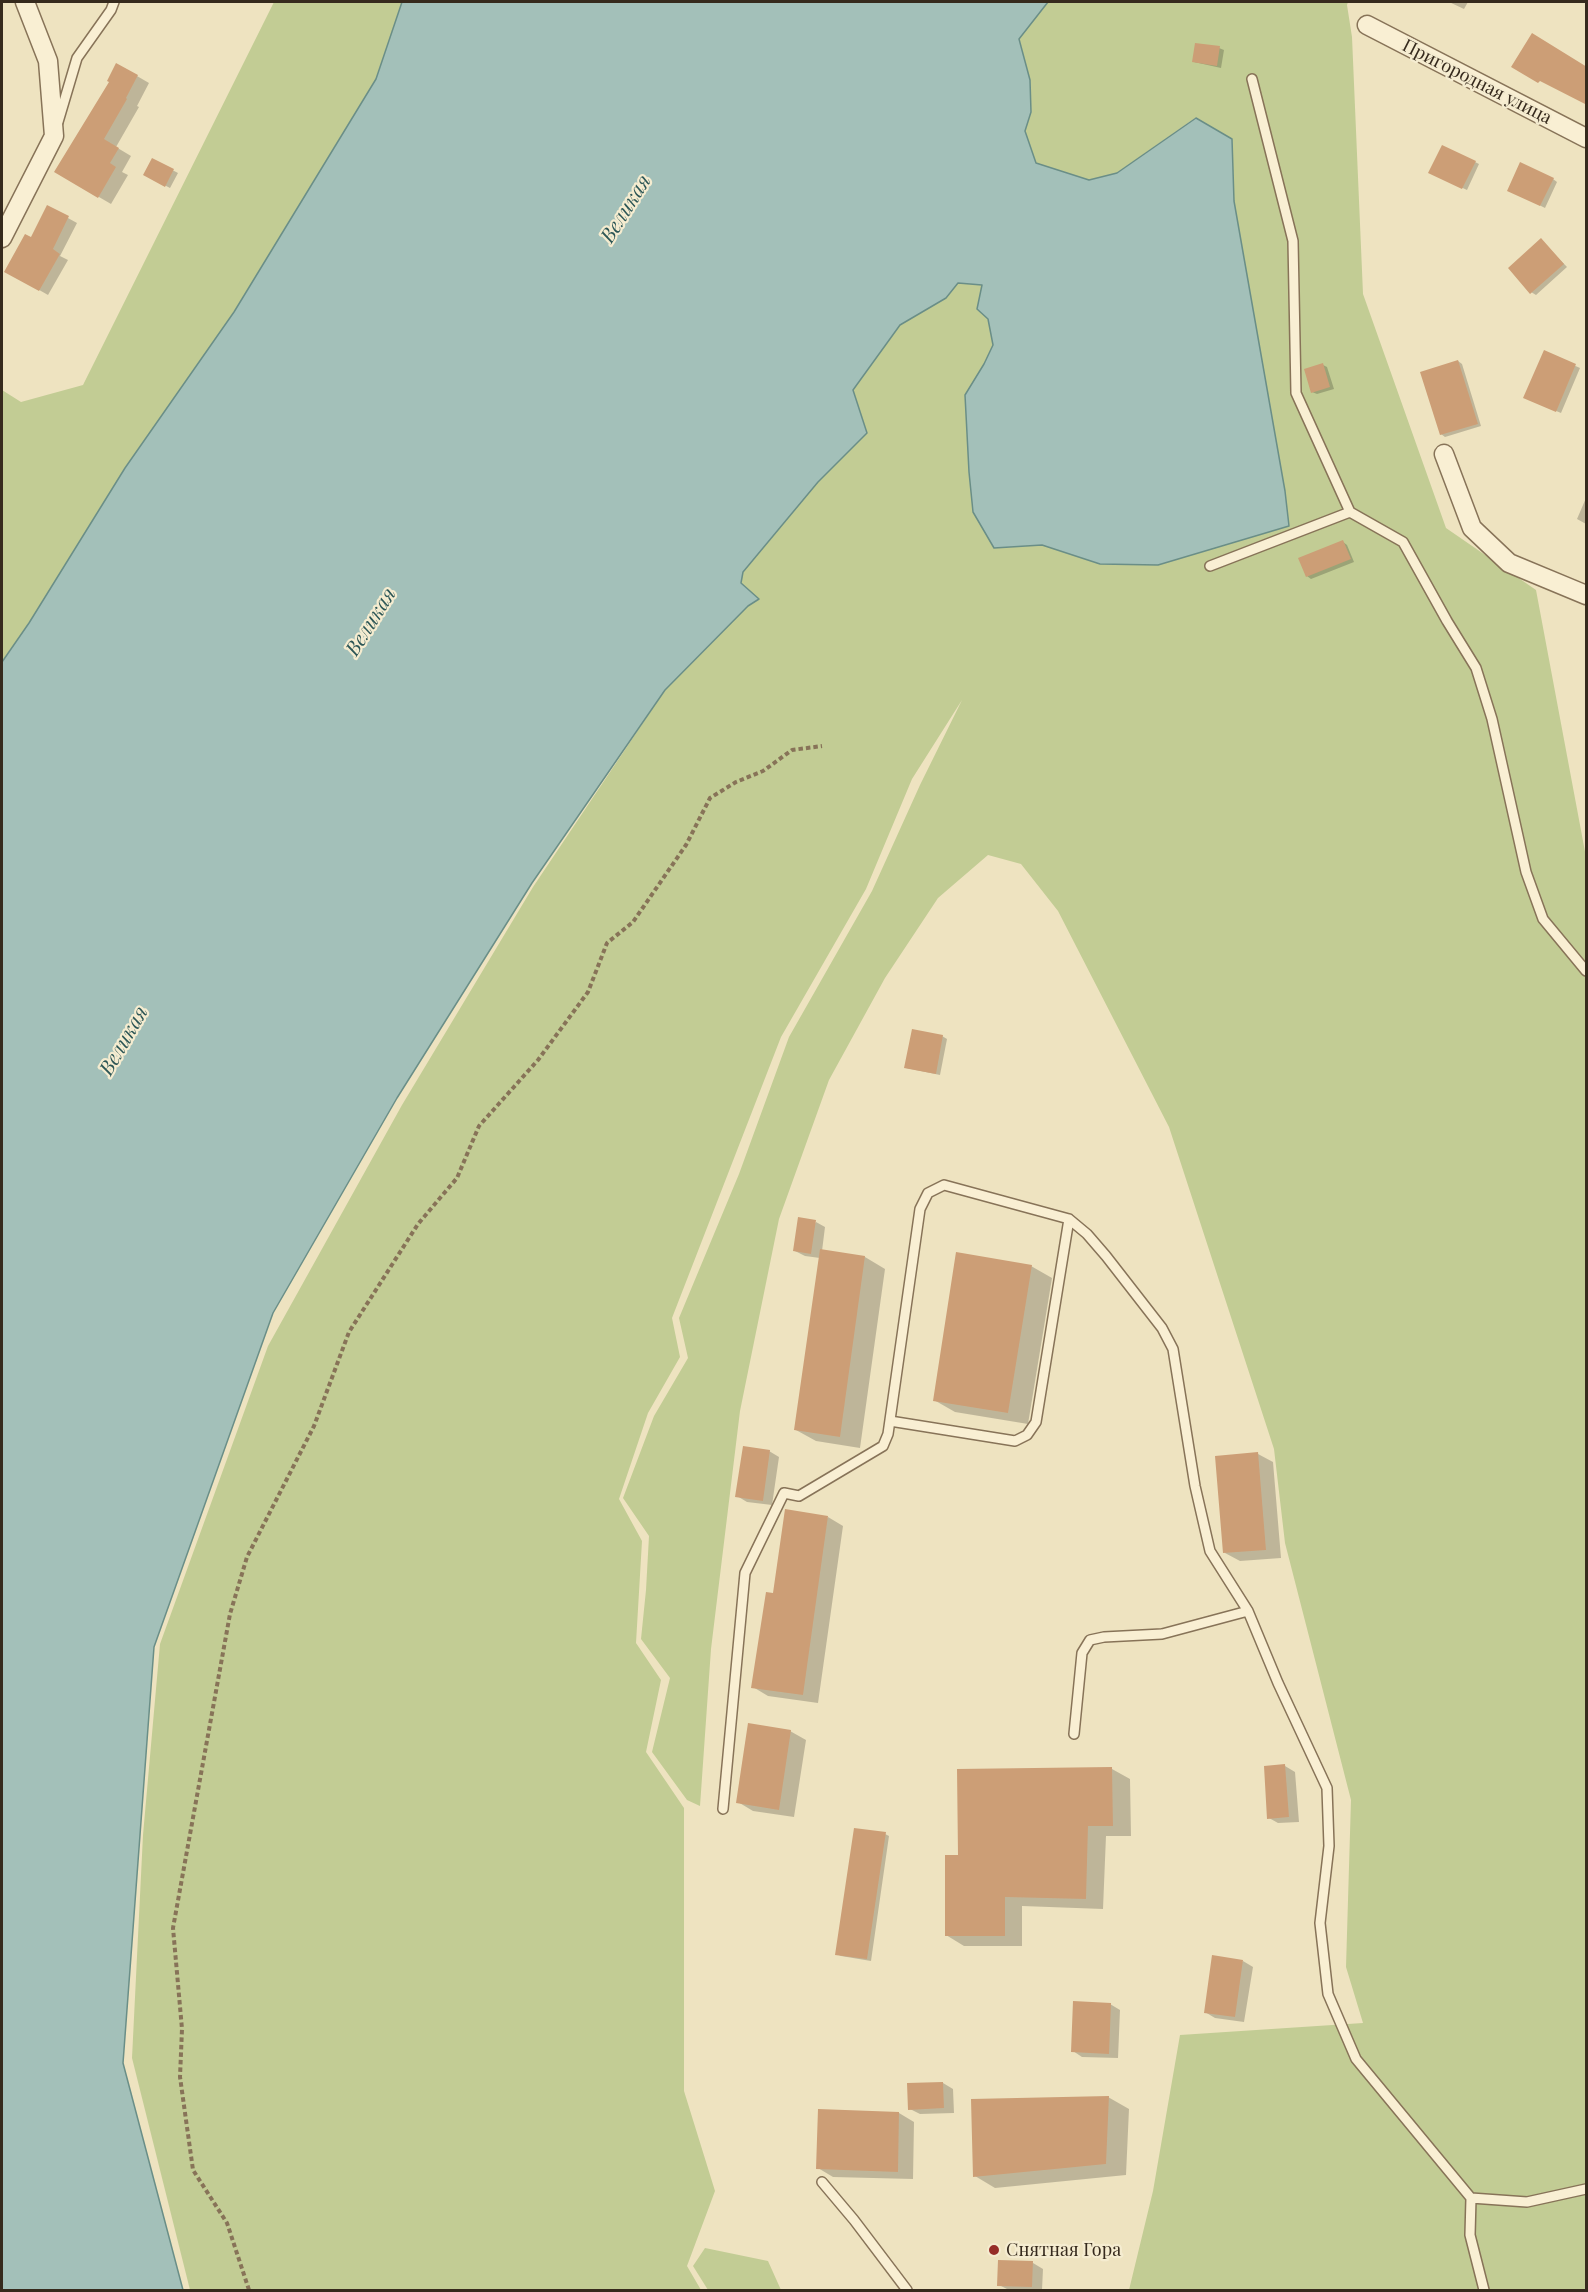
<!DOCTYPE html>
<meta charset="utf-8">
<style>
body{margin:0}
#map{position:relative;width:1588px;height:2292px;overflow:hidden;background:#eee3c0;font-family:"Playfair Display",serif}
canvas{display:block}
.frame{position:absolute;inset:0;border:3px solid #362a1d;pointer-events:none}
</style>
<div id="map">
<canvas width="1588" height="2292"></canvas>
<div class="frame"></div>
</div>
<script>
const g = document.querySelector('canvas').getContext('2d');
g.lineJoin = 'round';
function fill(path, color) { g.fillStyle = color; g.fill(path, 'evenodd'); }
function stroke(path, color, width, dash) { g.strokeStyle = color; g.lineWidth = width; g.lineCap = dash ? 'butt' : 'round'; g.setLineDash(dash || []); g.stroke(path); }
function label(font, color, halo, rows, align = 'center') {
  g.font = font + ' "Playfair Display",serif'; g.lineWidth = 4.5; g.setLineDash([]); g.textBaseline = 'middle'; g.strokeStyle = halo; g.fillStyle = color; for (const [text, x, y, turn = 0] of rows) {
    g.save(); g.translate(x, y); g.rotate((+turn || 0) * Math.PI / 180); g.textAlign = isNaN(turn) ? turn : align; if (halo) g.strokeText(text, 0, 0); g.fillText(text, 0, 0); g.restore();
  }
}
const green = new Path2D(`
 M274,2h128l-26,77 -142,233 -109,156 -96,155 -27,39v-272l19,12 62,-17z
 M1048,2h300l-1,3 5,32 11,257 83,234 90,62 50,267v1433h-457l24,-99 27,-156 183,-12 -17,-56 5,-167 -66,-257 -11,-94 -105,-322 -111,-216 -37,-47 -33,-9 -50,43 -53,80 -56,102 -50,139 -39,192 -29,238 -11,157 -13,-6 -35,-48 18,-74 -29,-39 5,-49 3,-54 -26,-38 31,-82 34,-58 -9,-40 60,-144 50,-137 83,-146 48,-106 42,-85 -50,79 -46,110 -85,148 -109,281 8,39 -32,56 -29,86 23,42 -6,102 25,37 -15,72 38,56v283l31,100 -28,75 14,24h-511l-58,-232 11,-223 17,-191 108,-298 134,-241 131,-218 132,-197 83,-84 10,-7 -17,-16 2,-11 75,-90 49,-49 -14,-43 47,-65 46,-27 12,-15 25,2 10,60 -9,19 11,184 47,-3 58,19 58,1 131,-40 -55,-324 -2,-62 -37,-21 -78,55 -28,7 -53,-17 -11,-32 6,-19 -1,-32 -11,-42z
 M705,2248l63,13 13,29h-73l-15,-24z`);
const water = new Path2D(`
 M402,2h646l-29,37 11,41 1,32 -6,19 11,32 53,17 28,-7 79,-55 36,21 2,62 51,290 4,35 -131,39 -58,-1 -58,-19 -48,3 -21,-36 -4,-40 -4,-77 19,-31 9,-19 -5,-26 -11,-10 5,-24 -24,-2 -12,15 -46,27 -47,65 14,43 -49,49 -75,90 -2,11 18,16 -11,7 -83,84 -133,193 -135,215 -124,215 -119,334 -31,416 60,227h-181v-1628l27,-39 96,-155 109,-156 142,-233z`);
const shadow = new Path2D(`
 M1449,2h19l-4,7z
 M1219,48l5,2 -3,18 -27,-6z
 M137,76l12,7 -12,23 2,1 -23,40 15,9 -9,16 6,3 -17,29 -55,-32z
 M153,160l25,13 -8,15 -25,-13z
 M1475,162l4,2 -12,26 -32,-15z
 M1553,179l4,3 -12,26 -32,-16z
 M48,207l29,16 -17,33 8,4 -20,35 -42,-24 26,-32z
 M1541,240l26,27 -31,28 -5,-3z
 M1544,352l36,16 -19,45 -31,-13z
 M1458,361l4,3 19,62 -36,11 -4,-3z
 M1323,365l4,2 7,22 -17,5 -5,-2z
 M1586,498v26l-9,-5z
 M1343,542l4,3 7,17 -43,17 -4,-3z
 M942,1036l5,3 -7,36 -34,-7z
 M816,1222l9,5 -3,24 43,6 20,12 -25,179 -44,-7 -20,-11 24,-172 -15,-2 -10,-5z
 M1031,1266l21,12 -24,146 -73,-12 -21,-12z
 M769,1451l10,6 -7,48 -25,-3 -10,-6z
 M1258,1454l15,8 8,96 -41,3 -15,-8z
 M828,1517l15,9 -25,177 -50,-7 -15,-9 21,-93z
 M790,1731l16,9 -12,77 -41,-6 -15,-9z
 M1285,1766l10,6 4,50 -21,1 -9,-5z
 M1112,1769l18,10 1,57h-25l-3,73 -81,-3v40h-58l-18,-11 14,-79z
 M885,1834l4,2 -18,125 -30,-5 -4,-2z
 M1243,1961l10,6 -9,55 -29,-4 -10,-6z
 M1110,2004l10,6 -2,48 -36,-1 -9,-6z
 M943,2083l10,6 1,24 -34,1 -10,-5z
 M1108,2097l21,12 -3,66 -131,13 -20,-12z
 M820,2111l79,2 15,9 -1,57 -80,-2 -15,-9z
 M1033,2263l10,6 -1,21h-33l-10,-5z`);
const building = new Path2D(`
 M1532,33l55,34v38l-47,-24 -2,2 -27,-16z
 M1195,43l25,3 -3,20 -25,-4z
 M116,63l22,12 -12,23 1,1 -23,40 15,9 -9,15 6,4 -18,31 -44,-26 55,-90 -2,-1z
 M1442,145l34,16 -14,28 -34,-16z
 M152,158l22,11 -9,18 -22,-12z
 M1520,162l34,16 -14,28 -33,-15z
 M47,205l22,11 -16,33 7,5 -21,37 -35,-19 21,-38 6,3z
 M1541,238l23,26 -34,30 -22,-26z
 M1544,350l32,14 -20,48 -33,-14z
 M1458,360l20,64 -38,11 -20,-63z
 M1323,363l7,24 -19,6 -7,-24z
 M1343,540l8,19 -45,18 -8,-19z
 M912,1029l31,6 -7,39 -32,-6z
 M798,1217l18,3 -5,34 -18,-3z
 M820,1249l45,7 -25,181 -46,-7z
 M956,1252l76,13 -24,148 -75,-12z
 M743,1446l27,4 -7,51 -28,-4z
 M1258,1452l8,98 -43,3 -8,-97z
 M785,1509l43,7 -25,179 -52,-7 15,-96 7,1z
 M748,1723l43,7 -12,80 -43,-7z
 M1285,1764l4,53 -22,2 -3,-53z
 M1112,1767l1,59h-25l-2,73 -81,-2v39h-60v-81h13l-1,-86z
 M854,1828l32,4 -19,127 -32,-4z
 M1212,1955l31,5 -8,57 -31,-4z
 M1073,2001l38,2 -2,51 -38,-2z
 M943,2082l1,26 -36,2 -1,-27z
 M1109,2096l-3,68 -133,13 -2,-78z
 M818,2109l81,3 -1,60 -82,-3z
 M998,2260l35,1 -1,26 -35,-1z`);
const path = new Path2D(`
 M249,2290l-22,-67 -34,-53 -13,-93 2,-48 -9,-101 57,-314 17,-57 67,-131 35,-94 69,-108 39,-46 22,-52 59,-66 50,-68 19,-49 26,-21 53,-77 24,-47 26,-16 27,-11 29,-21 30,-4`);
const lane = new Path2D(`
 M1252,79l41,162 3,152 54,119
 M58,122l19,-64 34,-48 3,-8
 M1210,566l140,-54 53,30 44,79 29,47 16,51 34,153 17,47 43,52
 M890,1421l125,20 12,-6 9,-13 33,-203
 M1074,1734l8,-81 8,-13 14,-3 58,-3 86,-23
 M723,1809l22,-236 39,-80 15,3 84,-50 5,-12 32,-225 8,-16 16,-8 125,34 18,15 19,22 56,72 11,21 22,137 15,65 38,60 30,72 49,105 2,58 -9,77 8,71 28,65 115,139 -1,37 14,55
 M822,2182l32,38 53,70
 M1471,2198l56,4 59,-13`);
const street = new Path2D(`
 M1367,25l219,113
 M2,238l52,-102 -6,-75 -23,-59
 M1444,454l28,74 37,35 77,32`);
const markers = [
 [994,2250,6,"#962d28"]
];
const streetNames = [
 ["Пригородная улица",1477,82,27]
];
const poiNames = [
 ["Снятная Гора",1006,2250]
];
const waterNames = [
 ["Великая",626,209,-58],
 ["Великая",371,622,-58],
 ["Великая",124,1041,-60]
];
fill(green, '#c2cc94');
fill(water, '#a3c0b9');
stroke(water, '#6a8e87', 1.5);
fill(shadow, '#0003');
fill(building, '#cc9e76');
stroke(lane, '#877358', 12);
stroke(street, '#877358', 21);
stroke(path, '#877358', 4, [4.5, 3]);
stroke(lane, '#f9efd3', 9);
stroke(street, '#f9efd3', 18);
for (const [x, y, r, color] of markers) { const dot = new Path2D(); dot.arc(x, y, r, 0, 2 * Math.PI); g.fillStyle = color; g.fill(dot); stroke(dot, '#f5ecd0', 2); }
label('18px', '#362a1d', '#f5ecd0', streetNames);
label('18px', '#362a1d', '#f5ecd0', poiNames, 'left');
label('italic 20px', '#2c5656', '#f5ecd0', waterNames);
</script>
